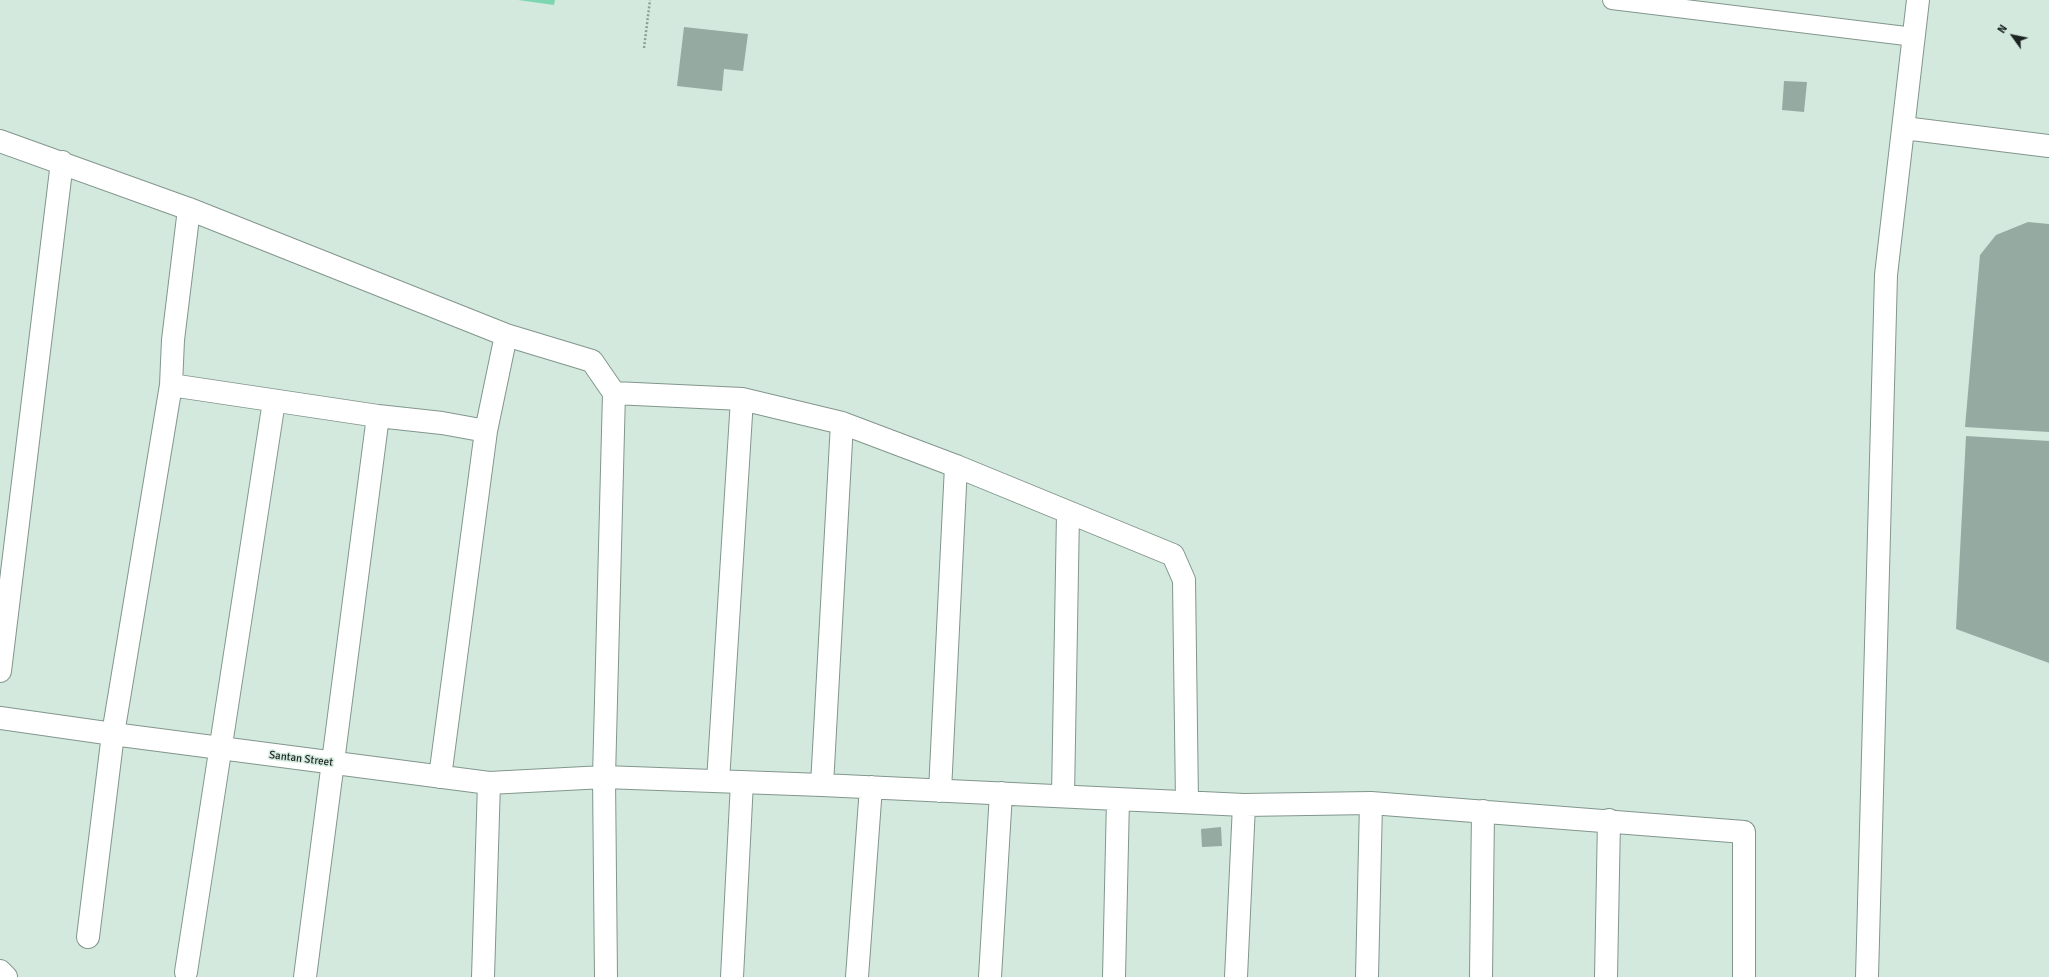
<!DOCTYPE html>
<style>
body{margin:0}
#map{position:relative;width:2049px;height:977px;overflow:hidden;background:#d3e9de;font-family:Signika,sans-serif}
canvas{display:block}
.north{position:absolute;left:1993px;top:16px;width:40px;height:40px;-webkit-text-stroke:3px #d3e9de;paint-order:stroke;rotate:303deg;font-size:11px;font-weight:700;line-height:16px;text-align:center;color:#1c2421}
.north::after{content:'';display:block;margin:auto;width:14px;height:18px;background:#1c2421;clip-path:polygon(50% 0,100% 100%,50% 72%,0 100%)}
</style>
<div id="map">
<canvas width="2049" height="977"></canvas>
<div class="north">N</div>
</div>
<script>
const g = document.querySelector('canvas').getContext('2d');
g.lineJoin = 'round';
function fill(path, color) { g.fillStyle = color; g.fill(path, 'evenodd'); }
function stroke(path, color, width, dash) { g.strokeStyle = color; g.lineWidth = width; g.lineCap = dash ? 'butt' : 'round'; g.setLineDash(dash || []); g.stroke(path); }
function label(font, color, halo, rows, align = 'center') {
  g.font = font + ' Signika,sans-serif'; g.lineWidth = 3; g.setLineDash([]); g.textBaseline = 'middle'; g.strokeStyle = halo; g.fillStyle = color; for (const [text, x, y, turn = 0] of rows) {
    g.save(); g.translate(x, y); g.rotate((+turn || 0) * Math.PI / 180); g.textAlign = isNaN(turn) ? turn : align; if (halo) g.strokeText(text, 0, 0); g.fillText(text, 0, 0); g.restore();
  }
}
const green = new Path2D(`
 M518,0h37l-1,5z`);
const building = new Path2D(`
 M684,27l64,7 -5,37 -19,-2 -2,22 -45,-5z
 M1784,81l23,1 -3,30 -22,-2z
 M2028,222l21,2v208l-84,-5 15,-172 16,-20z
 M1966,436l83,5v222l-93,-34z
 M1221,827l1,19 -20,1 -1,-18z`);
const path = new Path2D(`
 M644,48l6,-48`);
const service = new Path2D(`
 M1612,0l302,37`);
const minor = new Path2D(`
 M1904,128l145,18
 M0,141l189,68 317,126 86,26 22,32 -10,384 2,200
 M189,209l-16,131 -2,45 207,31 64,7 44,8 20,-96
 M614,393l128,6 100,24 114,43 217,89 11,25 3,222
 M0,671l62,-509
 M0,718l113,16 376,49 115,-6 218,8 422,20 127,-2 373,29v145
 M440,777l46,-346
 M718,781l24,-382
 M822,785l20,-362
 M940,791l16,-325
 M1063,796l5,-283
 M88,937l25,-203 58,-349
 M0,971l6,6
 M186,972l88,-571
 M305,977l73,-561
 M483,977l6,-194
 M732,977l10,-195
 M857,977l14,-190
 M990,977l11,-184
 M1114,977l4,-178
 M1236,977l8,-172
 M1367,977l4,-174
 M1481,977l2,-166
 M1606,977l3,-157
 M1867,977l19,-702 32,-275`);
const streetNames = [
 ["Santan Street",301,759,7]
];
fill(green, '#7ed6b0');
fill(building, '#95aaa0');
stroke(service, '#82968c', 20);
stroke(minor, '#82968c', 24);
stroke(path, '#8d9e96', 2.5, [2, 2]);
stroke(service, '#fff', 18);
stroke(minor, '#fff', 22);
label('11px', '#1c2421', '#d3e9de', streetNames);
</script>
